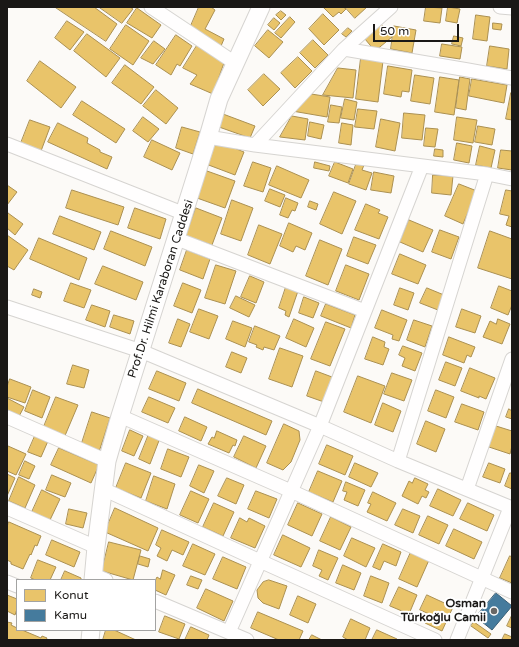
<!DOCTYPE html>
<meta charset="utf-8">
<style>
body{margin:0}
#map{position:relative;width:519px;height:647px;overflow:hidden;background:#fcfaf7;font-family:"Varela Round",sans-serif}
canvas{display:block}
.frame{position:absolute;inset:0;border:8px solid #1a1816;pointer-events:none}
.legend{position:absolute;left:16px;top:579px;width:140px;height:52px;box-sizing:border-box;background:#fff;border:1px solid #a3a3a2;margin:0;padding:5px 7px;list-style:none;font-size:12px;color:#1a1816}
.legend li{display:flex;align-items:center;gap:8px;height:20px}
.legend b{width:20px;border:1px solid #a3a3a2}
.scale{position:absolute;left:373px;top:24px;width:86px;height:18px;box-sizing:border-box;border:2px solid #1a1816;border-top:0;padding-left:5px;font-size:12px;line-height:14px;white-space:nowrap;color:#1a1816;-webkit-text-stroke:3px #fff;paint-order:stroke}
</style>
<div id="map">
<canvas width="519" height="647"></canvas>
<div class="frame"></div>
<ul class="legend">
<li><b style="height:11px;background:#e9c46a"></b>Konut</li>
<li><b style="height:11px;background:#457b9d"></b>Kamu</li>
</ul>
<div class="scale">50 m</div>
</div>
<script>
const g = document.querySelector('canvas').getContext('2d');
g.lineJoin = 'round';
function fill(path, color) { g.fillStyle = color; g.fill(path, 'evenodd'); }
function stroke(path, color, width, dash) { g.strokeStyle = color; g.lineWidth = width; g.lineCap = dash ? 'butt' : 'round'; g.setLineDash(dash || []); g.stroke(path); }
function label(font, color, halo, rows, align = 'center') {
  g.font = font + ' "Varela Round",sans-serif'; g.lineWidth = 4; g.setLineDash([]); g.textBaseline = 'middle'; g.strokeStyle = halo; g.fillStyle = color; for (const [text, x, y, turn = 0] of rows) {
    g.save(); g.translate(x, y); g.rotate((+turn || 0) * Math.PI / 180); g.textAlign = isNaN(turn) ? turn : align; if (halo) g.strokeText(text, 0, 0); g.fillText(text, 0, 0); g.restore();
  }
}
const homes = new Path2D(`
 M55,7h39l23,17 -11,17z
 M99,7h31l3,2 -11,14z
 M199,7h12l4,3 -10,19 19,10 -3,7 -31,-18z
 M325,7h18l3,2 -5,5 -2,-2 -6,5 -9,-9z
 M345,7h22l-12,11z
 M426,7l16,1 -2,15 -16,-2z
 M448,7l12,2 -3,14 -11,-2z
 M137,8l24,17 -9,13 -25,-15z
 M281,11l5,4 -5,5 -5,-5z
 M323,14l16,16 -15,15 -15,-16z
 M476,15l14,2 -3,24 -14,-2z
 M290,17l5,5 -14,16 -6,-5z
 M274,18l6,5 -6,7 -6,-5z
 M67,21l17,11 -14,18 -15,-12z
 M493,23l9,1 -1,6 -8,-1z
 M126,25l23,16 -16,24 -23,-16z
 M382,25l10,12 -17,14 -10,-12z
 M394,26l22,4 -4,23 -21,-4z
 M348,28l4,3 -6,6 -4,-3z
 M268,30l15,12 -14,16 -14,-12z
 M87,34l33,24 -14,19 -32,-26z
 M176,35l16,11 -12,20 -3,-2 -6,11 -15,-10z
 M454,36l9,2 -2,8 -9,-2z
 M313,40l15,15 -13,13 -15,-15z
 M154,41l11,8 -12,15 -12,-6z
 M198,44l27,16 -12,34 -23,-10 7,-9 -14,-7z
 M442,44l20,3 -2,12 -20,-3z
 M490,46l19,3 -2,20 -20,-3z
 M298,57l14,14 -17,17 -14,-15z
 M361,58l22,3 -5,41 -22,-3z
 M40,61l36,26 -15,21 -34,-27z
 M125,65l29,22 -13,17 -29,-21z
 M388,66l24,4 -3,22 -7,-1 -1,6 -17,-3z
 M338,68l18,2 -3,28 -30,-3z
 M264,74l16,15 -17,17 -15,-16z
 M415,75l19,3 -4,26 -19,-3z
 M440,77l19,3 -5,35 -19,-3z
 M460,77l10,2 -4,31 -10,-2z
 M472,79l35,6 -3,18 -35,-7z
 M156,90l22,18 -12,16 -23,-18z
 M305,93l25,4 -3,20 -35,-6z
 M511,93l1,1v26l-6,-1z
 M345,99l12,3 -3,18 -13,-2z
 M82,101l43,28 -9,14 -43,-28z
 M331,105l11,2 -3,16 -11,-1z
 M358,109l19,2 -3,18 -19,-2z
 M404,113l21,2 -3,25 -20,-2z
 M223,114l32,12 -5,12 -31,-11z
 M292,116l16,3 -3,21 -25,-3z
 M143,117l16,12 -11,13 -15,-11z
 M457,117l20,3 -4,23 -19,-3z
 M381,119l19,4 -5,28 -19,-4z
 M30,120l20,7 -9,24 -20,-8z
 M310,122l14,3 -3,14 -13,-3z
 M58,123l30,15 -1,5 13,7v2l12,5 -5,12 -59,-27z
 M342,123l11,2 -2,20 -12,-2z
 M478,126l17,3 -3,16 -17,-3z
 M182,127l18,5 -7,22 -17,-6z
 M426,128l12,1 -3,18 -11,-1z
 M152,140l28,13 -8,17 -28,-13z
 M215,140l29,12 -9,23 -29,-11z
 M457,143l15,3 -3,17 -15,-3z
 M480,146l15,4 -4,18 -15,-3z
 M435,149l8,1v7l-9,-1z
 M501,150l11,1v19l-14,-2z
 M253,162l18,6 -8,24 -19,-6z
 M315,162l15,4 -1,5 -15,-3z
 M335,162l18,7 -5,14 -19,-7z
 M357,162l7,3 -2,5 10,3 -6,17 -17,-6z
 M277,166l32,14 -8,18 -32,-13z
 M207,171l28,10 -10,27 -28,-10z
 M374,172l20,4 -3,17 -20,-3z
 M433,175l20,1 -2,19 -19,-2z
 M459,184l18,7 -14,33 -18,-8z
 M7,185l10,7 -10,13z
 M270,189l15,6 -5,12 -15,-6z
 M72,190l52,17 -6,18 -52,-17z
 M506,190l6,1v36l-6,-2 3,-9 -9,-2z
 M334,192l22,9 -14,33 -22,-10z
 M286,198l12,5 -3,8 -3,-1 -4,8 -8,-3z
 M232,200l21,8 -12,33 -20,-7z
 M310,201l8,3 -2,6 -8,-3z
 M366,204l14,6 -2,3 10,4 -9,22 -24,-9z
 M135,208l31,11 -6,20 -32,-11z
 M196,208l26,10 -10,27 -26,-9z
 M8,213l15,11 -8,11 -8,-7v-14z
 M60,216l41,16 -7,18 -41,-16z
 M409,220l24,10 -10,22 -23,-10z
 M289,223l23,10 -7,17 -9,-4 -3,6 -13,-6z
 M259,225l23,9 -12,30 -22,-9z
 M440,230l19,7 -8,22 -19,-7z
 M111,231l41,16 -7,19 -41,-17z
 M490,231l22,8v40l-34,-11z
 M7,235l21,15 -14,20 -7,-4z
 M354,237l22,8 -8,19 -21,-8z
 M39,238l48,20 -8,22 -49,-21z
 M320,240l22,9 -14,36 -22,-9z
 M187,250l23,9 -7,20 -23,-9z
 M400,254l26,11 -8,19 -26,-10z
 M216,265l20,6 -11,33 -20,-6z
 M346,265l23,9 -10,26 -23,-9z
 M103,266l40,16 -7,18 -41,-16z
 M250,276l14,6 -8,21 -15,-6z
 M71,283l20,7 -7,18 -20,-7z
 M183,283l18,7 -9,23 -18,-7z
 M499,286l13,5v14l-4,10 -17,-7z
 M286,287l12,4 -9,26 -4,-2 1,-4 -7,-3z
 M400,288l14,5 -6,17 -14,-5z
 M427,288l17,7 -6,15 -18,-7z
 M34,289l8,3 -2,6 -8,-3z
 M236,296l19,9 -6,12 -19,-9z
 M304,297l15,6 -6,15 -14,-5z
 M326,304l29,11 -4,13 -30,-12z
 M92,305l18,6 -5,16 -19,-7z
 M199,309l19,7 -9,23 -19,-7z
 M462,309l19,7 -6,17 -19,-6z
 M382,310l25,10 -8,21 -7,-2 1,-4 -18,-7z
 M114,315l20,6 -4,13 -20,-7z
 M178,319l12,5 -9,23 -12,-4z
 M294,319l20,9 -8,19 -20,-9z
 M498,319l12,5 -8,20 -19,-7 7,-16 6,3z
 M414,320l18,6 -7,21 -18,-7z
 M233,321l19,7 -7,19 -19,-8z
 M326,322l19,7 -15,37 -19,-7z
 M255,326l25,10 -6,14 -10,-3 -1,3 -7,-3 1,-2 -8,-3z
 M373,337l12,5 -1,5 5,2 -6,16 -18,-6z
 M449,337l26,10 -4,10 -4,-2 -3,8 -21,-8z
 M403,346l19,7 -7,18 -13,-5 3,-8 -6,-3z
 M280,348l23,8 -11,31 -23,-8z
 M232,352l15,6 -6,15 -15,-6z
 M446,362l16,6 -7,18 -16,-6z
 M73,365l16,5 -5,18 -17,-4z
 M470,368l25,10 -9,21 -7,-3v2l-18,-7z
 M157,371l29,12 -7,18 -30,-12z
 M316,371l16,6 -8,25 -17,-6z
 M392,373l20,7 -8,21 -20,-7z
 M358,376l27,10 -14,37 -27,-11z
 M10,379l21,8 -6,16 -18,-6v-10z
 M198,389l74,32 -6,14 -74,-32z
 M33,390l17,7 -8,21 -17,-7z
 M436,390l18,7 -8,21 -18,-7z
 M56,397l22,8 -14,33 -21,-9z
 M149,397l26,11 -7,15 -26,-11z
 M7,398l17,9 -7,13 -10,-5z
 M383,403l18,8 -8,21 -18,-7z
 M462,404l22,8 -6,18 -23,-8z
 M509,409l3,2v8l-6,-2z
 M92,412l18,6 -11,34 -18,-6z
 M185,417l22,10 -6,14 -22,-10z
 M426,421l19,8 -9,23 -19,-8z
 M284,424l15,7 1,9 -9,22 -8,8 -16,-7z
 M496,426l16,5v15l-2,8 -21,-7z
 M130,430l13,6 -9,20 -12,-5z
 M217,431l20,9 -2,6 -2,-1 -4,8 -21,-9 4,-7 2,1z
 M149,434l11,4 -10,26 -11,-5z
 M35,436l13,5 -7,16 -13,-5z
 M244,436l22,10 -10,22 -22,-11z
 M327,445l26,11 -8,19 -26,-11z
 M8,446l18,8 -10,21 -9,-4z
 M59,448l40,17 -8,18 -40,-18z
 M168,449l21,8 -8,20 -20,-8z
 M25,461l10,5 -6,13 -10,-4z
 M126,463l25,10 -10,25 -25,-10z
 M355,463l23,10 -7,14 -22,-10z
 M489,463l16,6 -5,14 -17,-6z
 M199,465l15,6 -10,22 -14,-7z
 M318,471l24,10 -9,21 -24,-10z
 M510,473h2v16l-7,-3z
 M7,474l8,4 -8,18z
 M52,475l19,8 -6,14 -19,-7z
 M154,476l21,8 -8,25 -21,-8z
 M19,477l16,8 -10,23 -16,-7z
 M227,478l17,7 -8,19 -18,-8z
 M415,478l13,6 -3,6 4,2 -3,6 -4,-2 -4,8 -16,-8 7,-15 3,2z
 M346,482l19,8 -7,16 -14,-6 3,-8 -4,-1z
 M438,489l23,11 -8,16 -23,-10z
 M42,490l18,9 -10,21 -18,-8z
 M191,491l18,8 -11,24 -18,-8z
 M256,491l21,8 -8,19 -21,-9z
 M373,492l23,11 -9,18 -20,-9 4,-8 -3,-1z
 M214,503l20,9 -11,24 -20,-9z
 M298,503l24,11 -10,22 -24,-11z
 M468,503l26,12 -7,16 -27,-12z
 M115,508l43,20 -10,23 -43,-19z
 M69,509l18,4 -4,15 -17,-4z
 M403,509l17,7 -7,17 -18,-8z
 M428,516l20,9 -9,19 -20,-9z
 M331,517l20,10 -11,23 -20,-9z
 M240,518l7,4 2,-4 16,8 -10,22 -24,-10z
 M9,522l32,14 -4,10 -2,-1 -4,10 -1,-1 -7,15 -12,-5v-2l-4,-2v-33z
 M454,529l28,13 -8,17 -28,-13z
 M162,530l27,12 -6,13 -11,-5 -5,11 -10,-5 4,-8 -5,-3z
 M283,535l27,13 -9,19 -27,-12z
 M352,538l23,10 -9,19 -22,-11z
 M52,540l28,12 -6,15 -28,-12z
 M109,542l32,8 -8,30 -31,-9z
 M193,544l22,10 -10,21 -22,-9z
 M383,544l18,8 -5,14 -12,-5 -4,9 -7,-3z
 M319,550l19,8 -10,22 -9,-4 3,-6 -9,-4z
 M411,552l18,8 -12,27 -18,-8z
 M140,556l10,3 -2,8 -10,-3z
 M510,556l2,1v26l-12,-5z
 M223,557l23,10 -9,22 -24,-10z
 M38,560l18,7 -6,13h-15l-4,-2z
 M343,565l18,8 -7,17 -18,-7z
 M163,570l12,5 -9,20 -11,-5v-9l2,-4 3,2z
 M65,571l16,7v2h-20z
 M191,576l11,4 -4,9 -11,-4z
 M371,576l18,7 -7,20 -18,-7z
 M269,580l18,6 -8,23 -16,-6 -5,-5 -1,-8 6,-8z
 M399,587l18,8 -8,19 -19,-8z
 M206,589l27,12 -9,20 -27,-13z
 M7,595l10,4v10l-2,6 -8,-4z
 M427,595l26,12 -11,24 -17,-8 4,-9 -9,-4z
 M298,596l18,8 -8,19 -18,-8z
 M258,612l45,19 -4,9h-20l-28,-12z
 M512,615v13l-5,-2z
 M165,616l20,8 -6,15 -20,-7z
 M351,619l19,9 -5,12h-17l-5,-3z
 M7,622l5,1 -1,2 6,3v2h5l19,8 1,-2 5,2 -1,2h-39z
 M474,622l17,12 -3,4 -17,-12z
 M191,627l18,8 -2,5h-22z
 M106,630h8l22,10h-33z
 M377,630l20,9v1h-25z
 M505,634l7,3v3h-10z
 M312,635l10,5h-13z`);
const public = new Path2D(`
 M496,593l16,13 -20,24 -16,-13z`);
const minor = new Path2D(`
 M151,7l84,56
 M500,7l12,1
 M344,49l124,21 44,8
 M208,137l47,8 232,29 25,5
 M7,144l178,70
 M255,145l89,-96 47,-42
 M177,239l188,72
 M7,307l134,44 179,75 78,35 114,47
 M120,416l171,75 221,101
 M7,417l100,44
 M398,461l89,-287
 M103,489l157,72 175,79
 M467,489l45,-130
 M7,508l89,39
 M94,575l12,5
 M7,582l10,4
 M155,601l92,39
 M229,632l91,-206 102,-260
 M457,640l53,-132`);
const tertiary = new Path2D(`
 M93,580l3,-33 11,-86 13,-45 88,-279 11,-38 42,-92
 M90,640l1,-10`);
const markers = [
 [494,611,4,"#696765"]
];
const streetNames = [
 ["Prof.Dr. Hilmi Karaboran Caddesi",161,289,-72]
];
const poiNames = [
 ["Osman",486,604],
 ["Türkoğlu Camii",486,618]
];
fill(homes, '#e9c46a');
stroke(homes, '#ab9051', 1);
fill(public, '#457b9d');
stroke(public, '#385d74', 1);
stroke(minor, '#d6d4d1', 15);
stroke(tertiary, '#d6d4d1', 19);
stroke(minor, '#fffefe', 13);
stroke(tertiary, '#fffefe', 17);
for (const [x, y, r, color] of markers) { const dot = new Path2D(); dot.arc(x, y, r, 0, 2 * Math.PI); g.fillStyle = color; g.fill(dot); stroke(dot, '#fff', 1.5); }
label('12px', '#1a1816', '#fff', streetNames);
label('bold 12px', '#1a1816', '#fff', poiNames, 'right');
</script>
